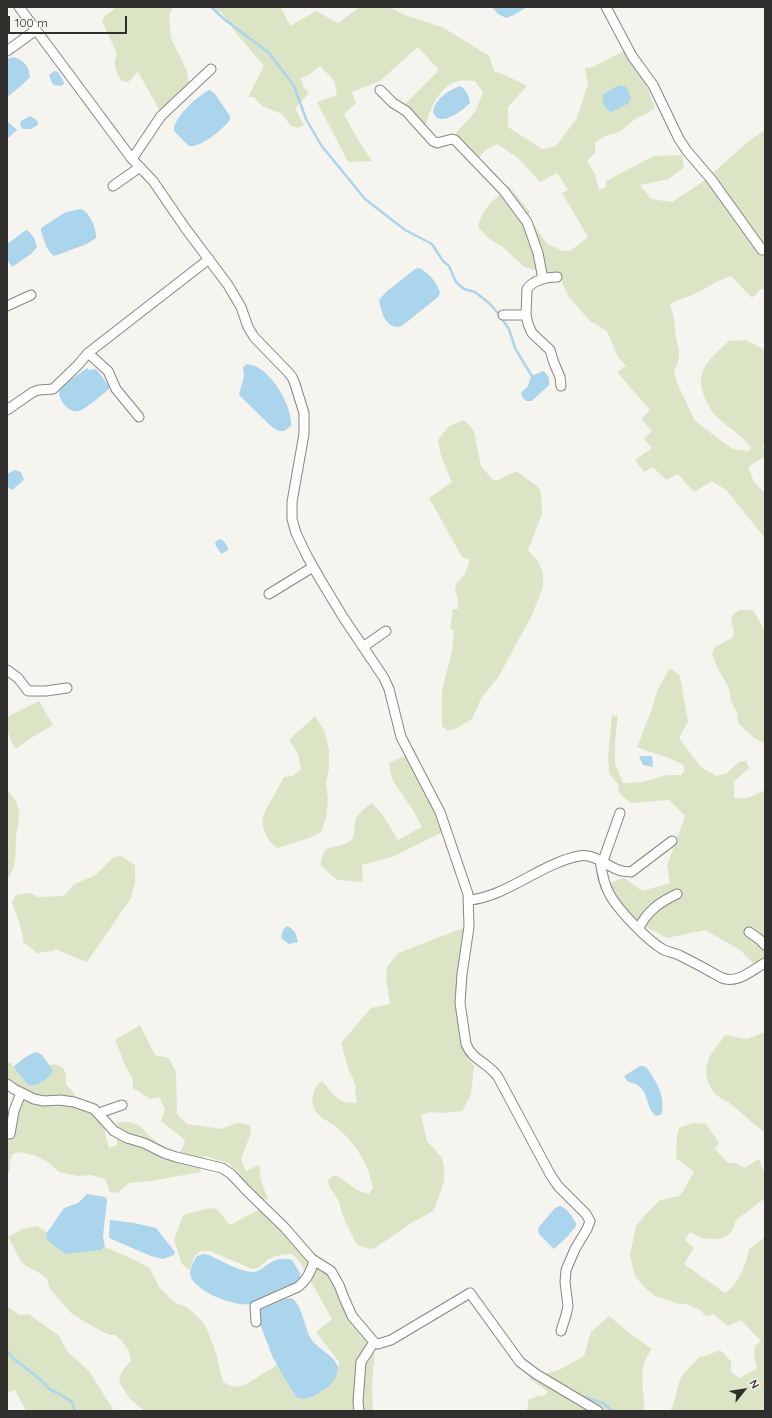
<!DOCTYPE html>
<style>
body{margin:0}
#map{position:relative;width:772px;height:1418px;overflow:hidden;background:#f6f4ee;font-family:Quicksand,sans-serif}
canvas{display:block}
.frame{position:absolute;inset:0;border:8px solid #302f2d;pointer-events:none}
.north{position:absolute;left:724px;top:1370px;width:40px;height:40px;-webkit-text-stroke:3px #f6f4ee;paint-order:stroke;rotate:60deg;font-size:11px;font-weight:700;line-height:16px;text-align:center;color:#302f2d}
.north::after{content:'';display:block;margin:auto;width:14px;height:18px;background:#302f2d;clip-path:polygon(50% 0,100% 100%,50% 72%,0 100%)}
.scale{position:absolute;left:8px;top:16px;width:119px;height:18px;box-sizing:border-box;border:2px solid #302f2d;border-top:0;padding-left:5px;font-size:12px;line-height:14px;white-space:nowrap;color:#302f2d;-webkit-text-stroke:3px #f6f4ee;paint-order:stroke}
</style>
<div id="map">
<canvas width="772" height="1418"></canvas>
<div class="frame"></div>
<div class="north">N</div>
<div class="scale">100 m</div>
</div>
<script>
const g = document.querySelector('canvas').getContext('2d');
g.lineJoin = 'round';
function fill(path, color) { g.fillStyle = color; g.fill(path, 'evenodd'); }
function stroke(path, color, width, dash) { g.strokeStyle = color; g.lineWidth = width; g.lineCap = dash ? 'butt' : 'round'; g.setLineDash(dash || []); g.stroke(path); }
const green = new Path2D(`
 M117,7h56l-4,8 2,23 16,33 2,15 -29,25 -22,-39 -10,10 -6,-1c-6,-8 -10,-17 -5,-27l-15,-33 3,-5z
 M210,7h71l9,19 26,-15 22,12 22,-16h29l16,8 39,13 45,28 5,15 11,4 22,11 -19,21v20l34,22 14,-3 21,-28 11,-34 -3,-16 8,-1 31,-16 22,34 9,23 -9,6 -8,3 -19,15 -13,4 -11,6v11l-8,8 8,13 4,16 7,-3v-6l48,-25 28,-1 2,12 -15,12 -29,6 11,14 21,3 32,-21 46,-41 15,-10v160l-4,-1 -9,9 -21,-22c-13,4 -23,11 -35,17 -8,5 -18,6 -26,11 4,12 4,15 5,27 3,20 8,21 -1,40l4,14 17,36 36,27 6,2 12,1 2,-3c-10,-14 -21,-19 -34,-31 -5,-5 -8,-10 -11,-17 -14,-29 4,-41 23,-59l16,-1 20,10v95l-3,2 3,5v4l-17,11 6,15 11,11v45l-39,-48 -14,-9 -18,11 -16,-18 -12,6 -13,-13 -9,5 -9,-12 17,-12 -8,-9 8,-8 -11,-12 9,-9 -33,-38 9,-6 -8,-9 -11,-26 -17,-10 -22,-25 -8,-19 -15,-3 -22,-8 -20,-19 -15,-9 -10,-11c5,-21 17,-27 31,-41l21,26 -2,4 19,28 16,7h7l18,-14 -26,-44 6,-3 -11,-17 -17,9 -22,-24 -21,-14 -12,6 -8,10 -13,-13 -8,-14 19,-21 8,-20 -8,-11c-5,0 -11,-1 -16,0 -20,4 -30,30 -34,48l-22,-23 36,-36 -21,-23 -38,34 -28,11 4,11 -12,11 13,24 15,23 -24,1 -31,-60 20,-7 -3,-15 -14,-14 -13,10 -7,2 4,10 5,5 -14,15 9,17 -6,3 -7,-2 -9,-12 -20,-8 -8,-9h-6l16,-31 -28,-33 -15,-21z
 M464,420l10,11 7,35 12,14h5l18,-9 21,15 4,6 1,22 -14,36 10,11 5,12v14l-11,28 -33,61 -18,23 -9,20 -15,9 -9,3 -6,-5v-35l10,-40 2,-21 -4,-1 3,-20h5v-10l-3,-7 1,-8 9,-10 5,-14 -8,-3 -33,-59 23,-16 -11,-26 -3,-16 10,-13z
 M740,610h13l12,21v113l-11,-6 -16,-15 -1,-10 -6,-12 -2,-13 -11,-19 -6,-15 3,-7 18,-10 1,-4 -3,-15 3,-5z
 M670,668l10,8 8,46 -9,16 22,29 15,9 11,-3 12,-11 7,-1 3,7 -15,14v16h14l17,-8v178l-6,1 -19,-19 -35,-20 -38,8 -27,-14 -22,-23 -8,-18 14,-5 18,13 28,-8 -3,-18 18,-49 -16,-16 -37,3 -9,-6 -4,-5 -1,-8 -9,-11 -1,-17 4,-41 6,1 -3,25v23l8,19 20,-1 24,-7h14l4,-5 -2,-5c-12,-8 -32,-12 -46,-18l15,-38 5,-18z
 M39,701l14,24 -22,13 -15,11c-8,-11 -9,-19 -9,-32z
 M315,716l10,16 4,18v18l-3,16 2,15 -2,19 -5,14 -12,6 -31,10c-4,-1 -8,-6 -11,-11 -8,-17 -4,-23 5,-38 4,-7 8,-15 12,-22l8,-1 9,-6 -3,-16 -9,-14z
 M405,756l4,5 30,58 4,13 -51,25 -30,8 1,17 -26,-2 -16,-14c1,-26 14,-15 29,-25 7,-4 3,-13 5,-20 3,-8 10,-13 17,-18l10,11 16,26 24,-13 -9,-17 -18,-26 -4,-8 -2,-13z
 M7,789c6,7 10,13 12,22 1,7 -1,13 -2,19 -3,14 2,38 -10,49z
 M121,856l14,9v18l-4,15 -44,64 -32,-13 -2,2 -16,2 -14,-11c2,-7 -9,-32 -11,-40l4,-7 14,-2 8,4 26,-1 10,-12 20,-8 20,-19z
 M466,927l-11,67 8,51 11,22 -3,28 -9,16 -20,2 -10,-1 -11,3 6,26 15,17 2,11v12l-5,16 -6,14 -22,12 -36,25 -5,1 -13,-4 -13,-26 -6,-19 -9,-14 -1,-6 5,-4h5l19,14 12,4 4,-6c-4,-24 -19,-47 -38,-62 -5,-4 -13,-7 -18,-13 -8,-10 -5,-25 5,-32 11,12 17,25 35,21l-2,-11 1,-6 -7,-14 -8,-28 30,-35 19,-4 -4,-25 1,-12 11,-14z
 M140,1025l15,30 14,3 7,14 1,42 10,10 34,5 16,-6 13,2 1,8 -10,26 5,12 13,-6 2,16 7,18 -7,1 -17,-17 -6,-11 -10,-9 -23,-7 -7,4 3,12 -50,9 -22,2 -12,10 -7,-1 -5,-13 -14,-4 -12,1 -20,-4 -11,-10 -12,-6 -17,-4 -6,2 -3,6v12l-3,1v-54l8,-4 5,-16 -13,-18v-17l3,-2 17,22 4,2 22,-16 -3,-5c5,-2 9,1 13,3l3,6v10l7,8 10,16c22,7 20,19 26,40l8,-3v-23h11l11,3 15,15 20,14 8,-4 3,-10 -24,-19 4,-12 -6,-12 -9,2 -17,-11v-8l-7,-13 -11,-27z
 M765,1032v101c-12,-9 -22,-19 -33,-28 -4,-4 -9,-5 -13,-8 -11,-9 -16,-23 -11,-36 2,-8 13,-19 17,-26l22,4z
 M693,1123l13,1 13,19 -4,6 13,14h8l8,5 15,-9 6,16v23l-30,23c-2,18 -18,20 -33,17 -4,-1 -8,-4 -12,-6l-5,8 9,8 -10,16 41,29c14,-10 21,-28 24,-44l16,-12v174h-95c6,-10 6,-22 11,-33 2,-5 14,-16 18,-21l9,-2 12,-5 11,11v10l8,7 18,-9 -3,-13 1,-10 6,-5 -20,-21 -13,6 -15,-12 -7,2 -6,-6 -14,-6h-7l-24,-8 -12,-10 -8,-10 -5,-21 6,-29 10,-12 14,-14 20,-4 14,-24 -18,-14 1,-23 2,-7z
 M216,1208l14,17 32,-17 67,66 46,76 -3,33 1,28h-229l-14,-12 -11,-17 2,-9 10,-13 -2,-9 -7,-10 -7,-6h-6l-24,-13 -13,-8 -23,-26c1,-14 -15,-16 -24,-23 -8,-7 -11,-19 -17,-28l14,-8 15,-3 9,6v2l1,6 18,14 38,-5 2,-2 30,13 15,8 9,19 15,15 14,6 9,8 8,9 5,12 6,16 5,22 2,7 10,5 12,-2 32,-20 14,21 3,8 44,-27 1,-5 -23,-30 16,-13 -33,-58 -7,-7c-8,0 -15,1 -23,5 -6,4 -9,10 -17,10l-42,-18h-9l-6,5 -6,14 -7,-6 -8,-24 9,-25 22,-6z
 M7,1306l12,9 10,-1 30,22 8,15 22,20 25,40h-88l-11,-21 -8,3z
 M609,1316l18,15 25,18c-16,20 -7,39 -8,62h-119l3,-3v-8l10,-4h5l5,-4 -19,-14 30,-8 25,-14 7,-24z`);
const water = new Path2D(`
 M492,7h35l-13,8 -8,3 -8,-4z
 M13,57c10,2 16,9 17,20l-8,8 -15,12v-38z
 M54,71l4,1 5,8 1,4 -3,2 -7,-1 -3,-4 -2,-6z
 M620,85l6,2 5,10 -2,6 -18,9c-8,-4 -9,-10 -8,-18z
 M460,86c5,2 10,11 10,17 -8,8 -31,26 -37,9 2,-13 16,-22 27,-26z
 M210,90l5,4 15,22v4c-7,9 -29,28 -41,26l-15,-15c-2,-12 25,-37 36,-41z
 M30,116c4,2 9,5 8,9l-7,4h-8l-3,-4 1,-4z
 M7,121l10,9 -10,9z
 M81,209c9,3 16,21 15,29l-9,6 -33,12c-8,-5 -10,-17 -13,-25v-3l25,-16z
 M26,230c6,2 10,11 11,17l-6,7 -19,13 -5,-8v-15z
 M419,268c10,5 18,14 21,25l-2,4 -36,29c-15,5 -21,-13 -23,-26l7,-8 29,-23z
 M247,364c22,1 46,42 44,62l-7,5h-5l-6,-3 -34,-33 5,-19 -1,-9z
 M87,368l2,2 7,-1 13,17v3c-6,5 -23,20 -30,22 -10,3 -25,-14 -18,-24z
 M544,371l5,7v7l-17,16h-6l-4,-4 -1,-4 7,-7 3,-10z
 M15,470l6,2 3,8 -12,10 -5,-3v-13z
 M221,539c3,2 7,7 7,11l-7,4 -6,-10 1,-3z
 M639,756h13l1,11 -10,-2z
 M287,926c8,4 9,7 11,16l-9,2 -8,-6 2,-8z
 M35,1052l6,2 12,16c-3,8 -14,15 -22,16l-4,-2 -12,-15 -1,-3 10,-8z
 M640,1066h4l3,2c10,15 18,26 15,46l-6,2c-14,-13 -4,-29 -28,-34l-4,-6z
 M87,1194l18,3 2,3 -4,36 2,11 -4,3 -36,4 -18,-14 -1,-6 18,-26 14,-5z
 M560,1206c8,2 12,11 16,17v3l-9,11 -13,12 -15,-15 -1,-6 17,-20z
 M110,1220l24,3 22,5 19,24 -1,3 -11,4 -12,-3 -40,-17 -2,-2z
 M204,1254l5,1c12,6 30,16 43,17 12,1 18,-18 40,-12l8,13v5l-4,5c-8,3 -16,6 -23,10 -7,4 -14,9 -23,11 -14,3 -59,-13 -60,-31 0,-5 4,-12 7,-17z
 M291,1298c10,4 14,30 19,39 7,13 23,16 28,30l-2,10 -7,9 -15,10 -10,3 -6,-1 -4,-4 -21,-36 -15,-39v-7l2,-2 22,-10z`);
const stream = new Path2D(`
 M211,7l13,12 45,34 25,33 12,33 15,26 44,54 40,31 27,14 11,17 6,5 7,16 8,7 11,3 14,11 8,9 12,17 6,19 18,30
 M7,1351l6,7 28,22 8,9 9,4 14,9 3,9
 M581,1396l22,7 9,8`);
const street = new Path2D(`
 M19,7l113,152 21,22 33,48 42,56 13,22 7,20 6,10 33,34 5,6 3,7 9,29v21l-12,68v17l4,14 11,23 13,23 23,38 41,61 5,11 12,48 39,75 28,82 1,33 -7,47 -2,29 6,41c6,16 23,19 32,33l52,97 8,12 28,28 4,7 -3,8 -12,20 -9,21 -1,12 3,24 -2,9 -5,16
 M606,7l26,49 21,29 26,54 8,12 24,28 51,71 3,-2
 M7,51l29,-21
 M380,90l13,13 13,8 27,30 4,2 15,-4 3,1 49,51 23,31 11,31 5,26
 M132,159l29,-43 50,-47
 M113,186l27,-19
 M557,277c-10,0 -24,3 -30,12l-1,26 2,9 4,9 18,17 4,13 6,14 1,9
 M7,306l24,-11
 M503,315h23
 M88,353l20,18 8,18 23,28
 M7,410l26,-18 6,-2 14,-1 25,-24 10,-12 121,-94
 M269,594l44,-27
 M363,647l23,-16
 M7,670l11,8 10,13h18l21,-3
 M600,860c2,12 3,22 9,33 8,16 39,48 55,57 5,2 10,3 15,5 14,7 29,15 43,23 16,6 30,-8 43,-15
 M603,861l17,-48
 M469,900c37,-3 73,-37 110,-44 17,-3 29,12 43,15 3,1 6,0 9,1l41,-31
 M639,928c8,-17 21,-26 38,-34
 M749,932l10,7 6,6
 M7,1084l7,5 20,10 10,2 16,-1 14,2 20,7 20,22 13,7 17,5 20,10 12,4 46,11 9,6 15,16 39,38 27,31 19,12 8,14 5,13 8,18 22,26 -13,20 -3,40 1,9
 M99,1113l23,-8
 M10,1134l4,-23 7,-18
 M256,1322l-1,-16 43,-19c9,-7 13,-15 16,-26
 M374,1342l4,2 13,-4 79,-47 50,69 16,12 62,37`);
fill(green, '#dbe5c5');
fill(water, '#aad5ed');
stroke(stream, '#aad5ed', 2.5);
stroke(street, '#888681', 11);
stroke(street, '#fff', 9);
</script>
